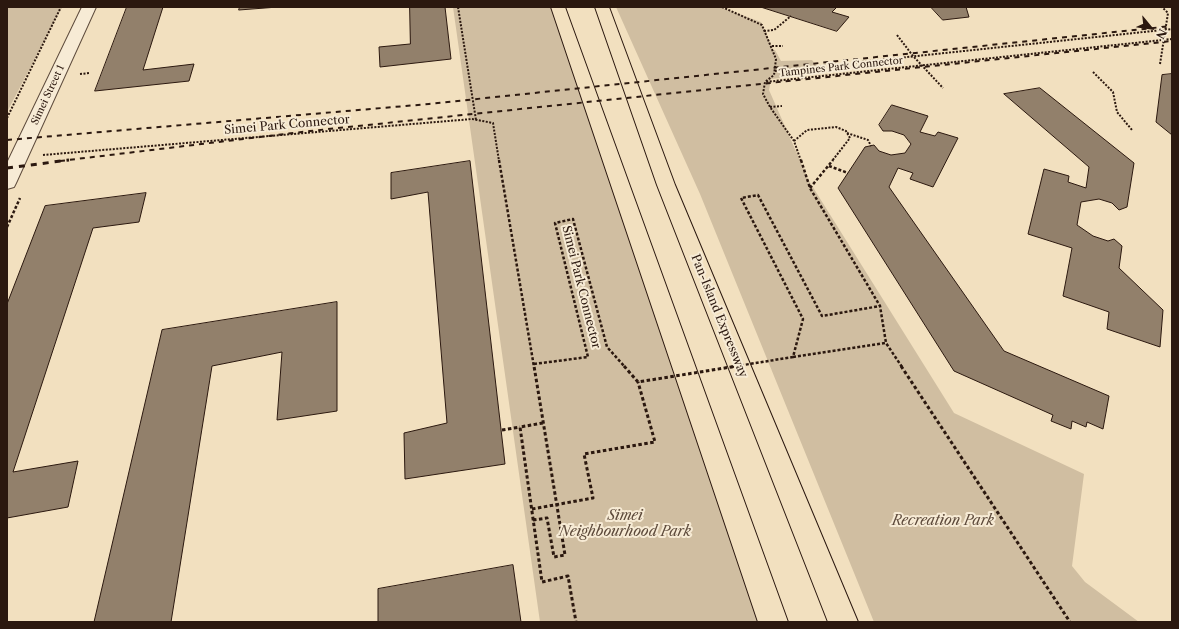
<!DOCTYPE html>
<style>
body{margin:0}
#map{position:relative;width:1179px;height:629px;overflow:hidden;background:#f2e0bf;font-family:"Libre Caslon Text",serif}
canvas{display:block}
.frame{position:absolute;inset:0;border:8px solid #2b180f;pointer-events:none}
.north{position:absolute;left:1131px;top:8px;width:40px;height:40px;-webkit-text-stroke:3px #f7ebd5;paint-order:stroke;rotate:119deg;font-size:11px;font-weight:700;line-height:16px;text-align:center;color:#2b180f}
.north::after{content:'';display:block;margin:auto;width:14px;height:18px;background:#2b180f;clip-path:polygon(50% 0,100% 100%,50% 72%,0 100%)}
</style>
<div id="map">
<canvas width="1179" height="629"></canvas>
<div class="frame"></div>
<div class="north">N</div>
</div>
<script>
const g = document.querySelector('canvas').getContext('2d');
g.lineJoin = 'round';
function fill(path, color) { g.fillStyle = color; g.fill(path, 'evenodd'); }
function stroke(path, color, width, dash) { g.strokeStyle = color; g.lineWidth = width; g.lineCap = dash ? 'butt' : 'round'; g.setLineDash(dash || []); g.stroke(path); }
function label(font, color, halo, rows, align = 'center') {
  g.font = font + ' "Libre Caslon Text",serif'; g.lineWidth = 4; g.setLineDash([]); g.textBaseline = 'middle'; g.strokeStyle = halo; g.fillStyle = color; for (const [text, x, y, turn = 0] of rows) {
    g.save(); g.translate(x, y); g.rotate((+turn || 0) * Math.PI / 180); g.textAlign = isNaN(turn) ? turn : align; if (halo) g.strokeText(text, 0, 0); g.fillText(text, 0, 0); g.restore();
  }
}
const green = new Path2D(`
 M7,7h55l-55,105z
 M453,7h101l206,615h-220z
 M616,7h103l42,15 12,28h2l6,11 31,-1 10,13 -51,6 -2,11 40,91 145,232 130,61 -12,92 13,16 54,40h-265l-174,-428z`);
const building = new Path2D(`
 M127,7h36l-20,63 51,-6 -5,17 -94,10z
 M240,7h38l-39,3z
 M410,7h35l6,52 -71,8 -1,-20 31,-3z
 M761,7h76l-5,5 17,5 -12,14z
 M931,7h35l3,10 -26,3z
 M1172,74v61l-16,-13 6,-47z
 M1040,88l94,75 -7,44 -8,3 -7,-7 -13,-4 -18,3 -4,23 16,11 15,5 6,-2 8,7 -3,22 44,42 -3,37 -53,-18 2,-17 -46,-16 9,-48 -44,-14 16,-65 25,7 -1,6 18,6 3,-21 -85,-73z
 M892,105l36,11 -8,16 15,4 3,-4 20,6 -25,49 -23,-8 3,-6 -15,-5 -9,19 115,164 105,45 -6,33 -16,-7 -1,5 -14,-6 -1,8 -20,-8 2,-6 -99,-44 -116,-183 27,-41 9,-2 5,6 12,4 14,-2 6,-9 -7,-9 -12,-4h-9l-4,-6z
 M470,161l35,303 -100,15 -1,-46 43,-10 -19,-231 -37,7v-26z
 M146,193l-7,29 -46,6 -80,244 65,-11 -10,46 -61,11v-214l38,-98z
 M337,302v109l-60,9 5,-68 -70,14 -41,256h-77l68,-292z
 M513,565l8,57h-143v-33z`);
const pathFar2 = new Path2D(`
 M458,7l18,113
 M722,7l40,18 14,34 -2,16 -9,7
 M764,31l10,-1 17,-14
 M897,35l16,21 30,32
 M772,46h11
 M1160,64l8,-51 -6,-6
 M775,71l397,-42
 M1093,72l20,20 4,20 15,18
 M80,74l10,-1
 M770,107l12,-1
 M7,118l54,-111
 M847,133l21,7 3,6
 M794,141l13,-11 29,-3 10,4 4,7 -18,23
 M43,155l429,-36 21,4 6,38
 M801,161l-7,-20 -24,-34 -7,-13 2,-12 407,-43`);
const pathFar1 = new Path2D(`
 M499,160l35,207
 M801,160l9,28 70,118 6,37 16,24
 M829,166l19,7
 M810,188l23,-28
 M7,227l13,-29
 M793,357l92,-14`);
const path = new Path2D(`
 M901,366l169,256
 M543,423l-23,4 22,155 26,-6 8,46
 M502,430l18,-3
 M532,509l61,-11 -9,-44 71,-12 -17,-60
 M533,520l14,-2 7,39 11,-2 -31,-189`);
const minor = new Path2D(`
 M82,7h14l-80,176 -2,4 -7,2v-26z`);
const motorway = new Path2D(`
 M551,7h14l223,615h-30z
 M595,7h14l66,178 183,437h-30l-171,-437z`);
const railFar1 = new Path2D(`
 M7,140l422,-36 743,-78
 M60,161l250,-30 862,-90`);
const rail = new Path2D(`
 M7,168l62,-8`);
const pathBridgeFar1 = new Path2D(`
 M534,364l54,-7 -33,-134 18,-4 34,128 18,20
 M731,367l62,-10 10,-38 -62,-121 17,-3 64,121 58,-10`);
const pathBridge = new Path2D(`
 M624,366l14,16 99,-16`);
const farStreetnames = [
 ["Tampines Park Connector",841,67,-6],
 ["Simei Street 1",48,95,-65]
];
const streetNames = [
 ["Simei Park Connector",287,125,-5],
 ["Simei Park Connector",581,287,76],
 ["Pan-Island Expressway",719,316,68]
];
const nearParknames = [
 ["Simei",625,516],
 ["Neighbourhood Park",625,532],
 ["Recreation Park",943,521]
];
fill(green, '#d0bea1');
fill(building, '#92806b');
stroke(building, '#2b180f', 1);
stroke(minor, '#5d4a3b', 2);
stroke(motorway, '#2b180f', 2);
stroke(pathFar2, '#2b180f', 2, [2, 1.5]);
stroke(pathFar1, '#2b180f', 2.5, [3, 2]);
stroke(path, '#2b180f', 3, [3.5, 2.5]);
fill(minor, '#f7ebd5');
fill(motorway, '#f2e0bf');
stroke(railFar1, '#2b180f', 2, [5, 5]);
stroke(rail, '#2b180f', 3, [6, 6]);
stroke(pathBridgeFar1, '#2b180f', 2.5, [3, 2]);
stroke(pathBridge, '#2b180f', 3, [3.5, 2.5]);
label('10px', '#2b180f', '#f7ebd5', farStreetnames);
label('12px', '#2b180f', '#f7ebd5', streetNames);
label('italic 14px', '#5d4a3b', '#f7ebd5', nearParknames);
</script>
